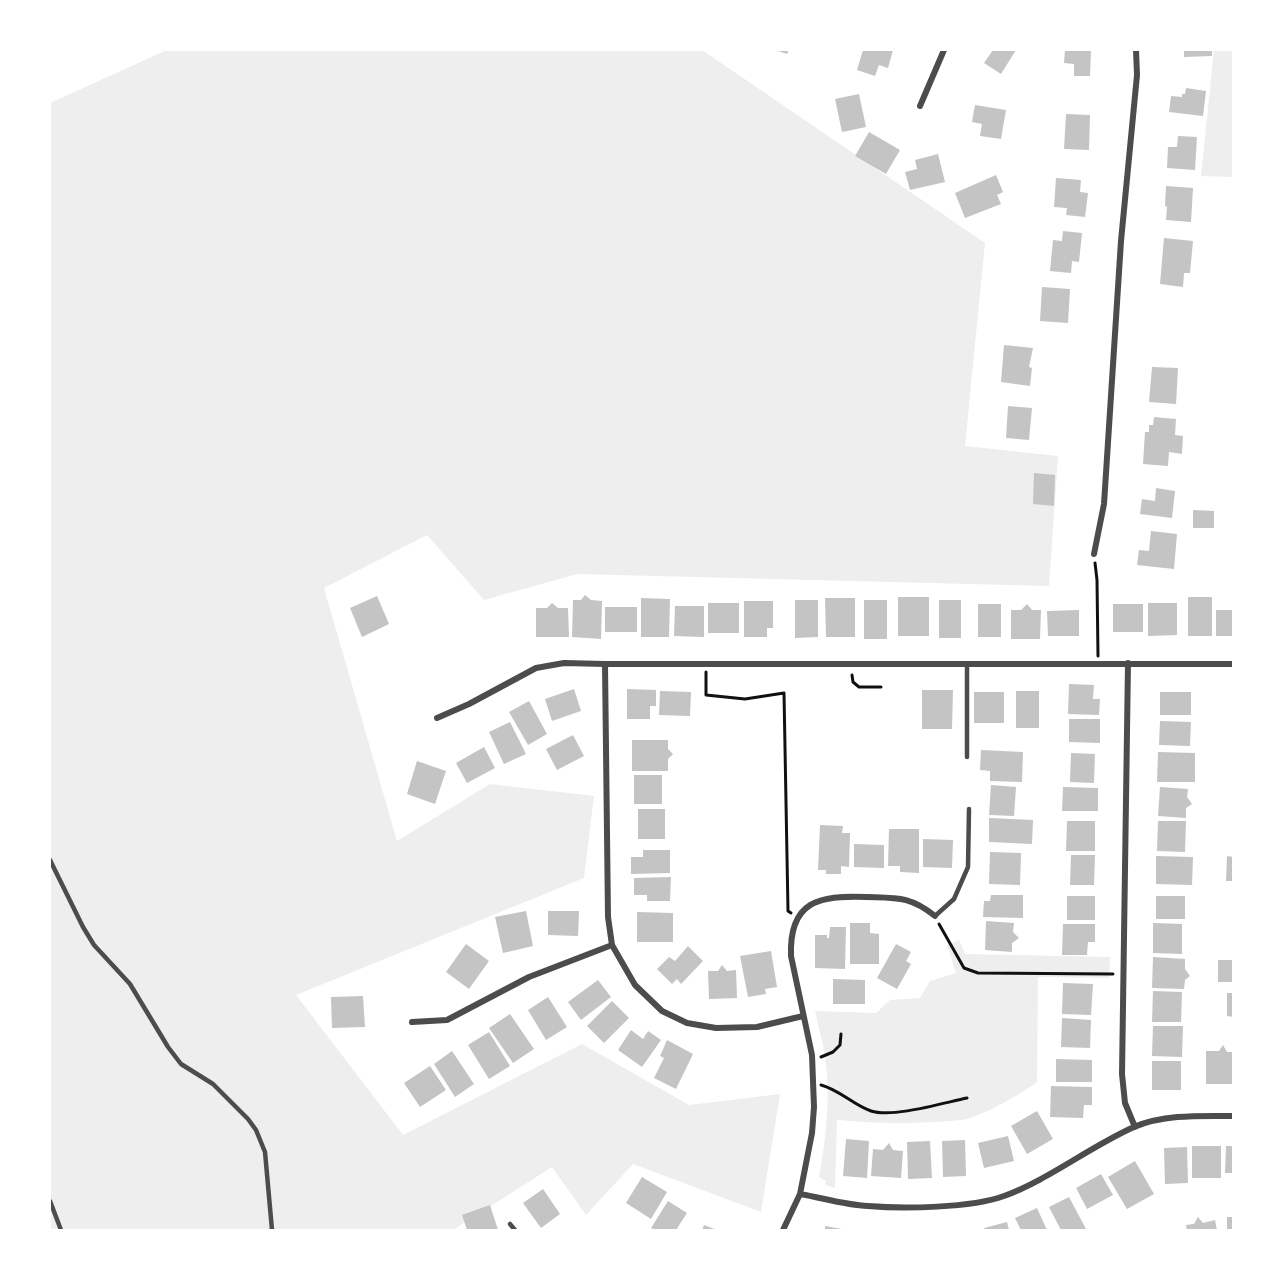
<!DOCTYPE html>
<style>
body{margin:0}
#map{position:relative;width:1283px;height:1280px;overflow:hidden;background:#fff;font-family:"Open Sans",sans-serif}
canvas{display:block}
.frame{position:absolute;inset:0;border:51px solid #fff;pointer-events:none}
</style>
<div id="map">
<canvas width="1283" height="1280"></canvas>
<div class="frame"></div>
</div>
<script>
const g = document.querySelector('canvas').getContext('2d');
g.lineJoin = 'round';
function fill(path, color) { g.fillStyle = color; g.fill(path, 'evenodd'); }
function stroke(path, color, width, dash) { g.strokeStyle = color; g.lineWidth = width; g.lineCap = dash ? 'butt' : 'round'; g.setLineDash(dash || []); g.stroke(path); }
const green = new Path2D(`
 M167,50h535l283,193 -20,203 93,10 -9,130 -472,-12 -93,26 -57,-65 -103,53 73,253 93,-57 104,12 -10,82 -288,117 107,140 179,-91 107,61 91,-11 -19,118 -128,-48 -47,51 -34,-48 -99,63h-403v-1127z
 M1214,50h19v127l-32,-1z
 M959,940l6,14 145,3 -1,21 -71,-1 -1,105c-19,14 -48,30 -70,37 -10,2 -22,2 -33,3 -33,2 -64,1 -97,-2l-2,68 -10,-3 1,-4 -7,-4c7,-39 12,-81 6,-120 -2,-16 -7,-31 -10,-46l61,2 14,-13 30,-2 10,-17 26,-8 -9,-28z`);
const building = new Path2D(`
 M775,50h14l-2,4z
 M863,50h30l-5,18 -9,-3 -4,11 -18,-6z
 M993,50h23l-15,24 -17,-11z
 M1065,50h26l-1,26h-16v-12l-10,-1z
 M1184,50h28v6l-28,1z
 M1186,88l20,3 -3,25 -34,-4 2,-16 11,1v-3h3z
 M859,94l7,33 -24,5 -7,-33z
 M975,105l31,5 -5,29 -21,-3 2,-12 -10,-2z
 M1066,114l24,1 -1,35 -25,-1z
 M869,132l31,18 -14,24 -31,-18z
 M1178,136l19,1 -2,33 -28,-2 1,-21h9z
 M938,154l7,28 -35,8 -5,-18 12,-3 -2,-9z
 M996,175l7,17 -6,3 4,9 -36,14 -10,-25z
 M1056,178l25,2 -1,12 8,1 -3,24 -19,-2 1,-7 -13,-1z
 M1166,186l27,2 -2,34 -25,-2 1,-13 -2,-1z
 M1063,231l19,2 -3,29 -7,-1 -1,12 -21,-2 3,-31 9,1z
 M1164,238l29,3 -3,32h-6l-1,14 -23,-3z
 M1042,287l28,2 -2,34 -28,-2z
 M1004,345l29,3 -4,19 3,1 -2,18 -29,-4z
 M1152,367l26,1 -2,36 -27,-2z
 M1008,406l24,2 -3,32 -23,-2z
 M1154,417l22,2 -1,16 8,1 -1,18 -13,-2 -1,14 -25,-2 2,-32h4v-7h4z
 M1034,473l21,2 -1,31 -21,-2z
 M1156,488l19,3 -3,27 -32,-4 2,-15 13,2z
 M1193,510l21,1v17h-21z
 M1151,531l26,3 -3,35 -37,-4 2,-15 10,1z
 M585,595l6,5 11,1 -1,38 -29,-2 1,-37h8z
 M377,596l12,28 -27,13 -12,-29z
 M898,597h31v39h-31z
 M1188,597h24v39h-24z
 M641,598l29,1 -1,38h-28z
 M825,598h30v39h-29z
 M795,600h23v37l-23,1z
 M864,600h23v39h-23z
 M939,600h22v38h-22z
 M744,601h29v27h-6v9h-23z
 M552,603l6,5h10l1,29h-33v-29h11z
 M708,603h31v30h-31z
 M1148,603h29v32l-29,1z
 M978,604h23v33h-23z
 M1027,604l5,6h9l-1,29h-29v-29h10z
 M1113,604h30v28h-30z
 M675,606h29v31l-30,-1z
 M605,607h32v25h-32z
 M1079,610v26h-31l-1,-25z
 M1216,610h18v26h-18z
 M1069,684l25,1 -1,14h7l-1,16 -31,-1z
 M574,689l7,22 -29,10 -7,-22z
 M627,689l29,1v16h-6v13h-23z
 M922,690h31l-1,39h-30z
 M660,691l31,1 -1,24 -31,-1z
 M1016,691h23v37h-23z
 M974,692h30v31h-30z
 M1160,692h31v23h-31z
 M529,701l18,33 -19,11 -19,-33z
 M1069,719h31v24l-31,-1z
 M1160,721l31,1 -1,24 -31,-1z
 M510,722l16,32 -22,10 -15,-32z
 M573,735l11,21 -27,14 -11,-21z
 M632,740h36v9l5,5 -5,5v12h-36z
 M484,747l11,21 -28,15 -11,-20z
 M981,750l42,2 -1,30 -32,-1v-10l-10,-1z
 M1158,752l37,1v29h-38z
 M1071,753l24,1 -1,29 -24,-1z
 M417,761l29,10 -11,33 -28,-10z
 M634,775h28v29h-28z
 M991,785l25,2 -2,29 -25,-1z
 M1063,787l35,1v23h-36z
 M1160,787l28,2 -1,8 5,7 -6,4v10l-28,-2z
 M638,809h27v30h-27z
 M989,818l44,2 -1,24 -43,-2z
 M1067,821h28v30h-29z
 M1158,821h28l-1,31 -28,-1z
 M820,825l23,1 -1,7h8l-1,34 -8,-1v8h-15v-4h-8z
 M889,829h30v44l-19,-1v-6h-12z
 M923,839l30,1 -1,28 -29,-1z
 M854,844l30,1v23l-30,-1z
 M643,850h27v23l-39,1v-17h12z
 M990,852l31,1 -1,32 -31,-1z
 M1071,855h24l-1,30h-24z
 M1156,856l37,1 -1,28 -36,-1z
 M1227,856l7,1v24h-8z
 M671,877l-1,24h-23v-6h-13v-17z
 M991,895h32v23l-40,-1 1,-16h6z
 M1067,896h28v24h-28z
 M1156,896h29v23h-29z
 M526,911l7,35 -30,7 -8,-36z
 M548,911h31l-1,25 -30,-1z
 M637,912l36,1v29h-36z
 M986,921l28,2 -1,9 6,6 -7,5v9l-27,-2z
 M850,923h20v10l9,1v30h-29z
 M1153,923l29,1v30l-29,-1z
 M1063,924h32v18h-7l-1,13h-25z
 M830,927h16l-1,42 -30,-1v-33h12v3h2z
 M466,944l23,17 -20,28 -23,-17z
 M896,944l15,8 -5,9 5,3 -14,25 -20,-11z
 M688,946l15,15 -22,23 -4,-5 -5,5 -15,-15 12,-12 6,4z
 M771,951l6,36 -12,2 1,5 -18,3 -8,-41z
 M1153,957l32,2v10l5,7 -5,4 -1,9 -32,-1z
 M1218,960h16v22h-16z
 M722,965l5,6 9,-1 1,28 -28,1 -1,-28h10z
 M833,979l32,1v24h-32z
 M598,980l13,17 -30,23 -13,-18z
 M1063,983l30,1 -2,31 -29,-1z
 M1153,991l29,1 -1,30h-29z
 M1227,993h7v24l-7,-1z
 M363,996l2,31 -33,1 -1,-31z
 M548,997l19,30 -21,13 -18,-30z
 M612,1001l17,17 -25,25 -17,-17z
 M510,1014l24,35 -21,14 -24,-35z
 M1062,1018l29,2 -1,28 -29,-1z
 M1153,1026h30l-1,31 -30,-1z
 M631,1030l12,9 5,-8 13,9 -19,27 -24,-17z
 M489,1032l21,34 -21,13 -21,-34z
 M667,1040l26,14 -17,35 -22,-11 10,-20 -4,-2z
 M1223,1045l4,7h7v32h-28v-33h13z
 M452,1051l22,33 -19,13 -21,-33z
 M1056,1059l36,1v22h-36z
 M1152,1061h29v29h-29z
 M430,1066l16,24 -26,17 -16,-24z
 M1051,1086l41,1v18h-8l-1,13 -33,-1z
 M1037,1111l16,28 -26,15 -16,-28z
 M1008,1136l6,25 -30,7 -6,-25z
 M846,1139l23,2 -2,37 -24,-2z
 M965,1140l1,36 -23,1 -1,-36z
 M930,1141l2,37 -24,1 -1,-37z
 M889,1143l4,7 10,1 -2,27 -30,-2 2,-27 10,1z
 M1192,1146h29v32h-29z
 M1226,1146h8v27h-9z
 M1187,1147l1,36 -23,1 -1,-36z
 M1135,1161l19,33 -27,15 -19,-32z
 M1101,1174l12,21 -26,14 -11,-21z
 M642,1177l25,15 -16,27 -25,-16z
 M543,1189l17,25 -19,14 -18,-25z
 M1069,1197l17,32 -3,1h-22l-12,-23z
 M668,1201l19,12 -11,17h-20l-5,-2z
 M490,1205l8,25h-31l-5,-15z
 M1037,1208l10,22h-26l-6,-12z
 M1198,1217l5,6 12,-3 2,10h-30l-1,-5 8,-1z
 M1227,1217h7v13h-7z
 M1007,1222l2,8h-24l-1,-2z
 M704,1225l13,5h-15z
 M825,1226l17,3 -1,1h-16z`);
const path = new Path2D(`
 M1095,563l2,17 1,76
 M706,672v23l39,4 39,-6 4,218 3,2
 M852,675l1,7 6,5h22
 M939,924l25,44 14,5 135,1
 M821,1057l12,-5 7,-7 1,-11
 M821,1085c19,5 32,20 50,26 22,7 72,-8 96,-13`);
const service = new Path2D(`
 M967,757v-93
 M50,860l33,67 11,18 36,39 38,63 13,17 32,20 35,35 8,11 9,22 7,78
 M935,916l19,-17 14,-32 1,-58
 M50,1201l11,29
 M510,1224l5,6`);
const minor = new Path2D(`
 M920,106l24,-56
 M1094,554l10,-50 17,-263 16,-166 -1,-25
 M1128,663l-6,411 3,29 10,24
 M605,664l3,253 4,28 23,40 27,26 25,12 29,5 41,-1 46,-11
 M437,718l32,-14 67,-36 28,-5 41,1h629
 M412,1022l35,-2 82,-43 83,-32
 M800,1194c23,4 45,11 68,12 36,3 103,2 136,-10 44,-16 87,-50 130,-69 31,-13 67,-11 100,-11
 M783,1230l17,-36 12,-61 2,-26 -2,-52 -21,-99c-2,-55 28,-61 75,-59 31,1 44,-1 69,19`);
fill(green, '#eee');
fill(building, '#c4c4c4');
stroke(path, '#111', 3);
stroke(service, '#4c4c4c', 4.5);
stroke(minor, '#4c4c4c', 6);
</script>
